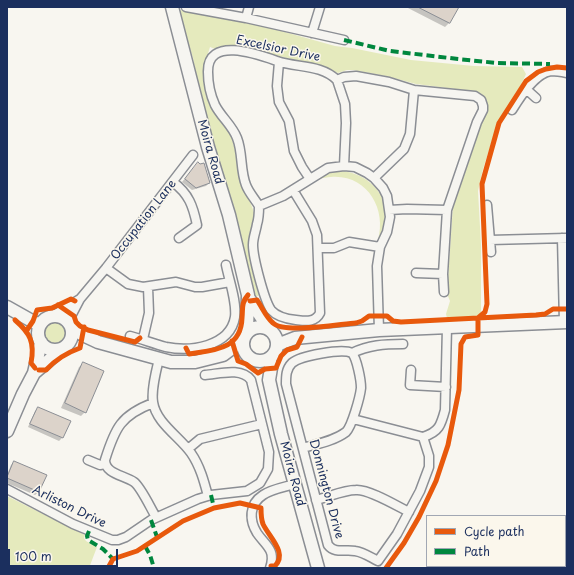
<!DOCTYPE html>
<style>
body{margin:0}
#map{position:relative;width:574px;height:575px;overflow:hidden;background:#f8f6f0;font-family:"Playpen Sans",sans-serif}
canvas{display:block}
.frame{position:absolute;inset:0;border:8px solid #1b2f5e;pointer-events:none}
.legend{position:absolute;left:426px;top:515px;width:140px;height:52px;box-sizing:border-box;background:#fbf7ec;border:1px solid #a1a7b3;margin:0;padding:5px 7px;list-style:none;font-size:12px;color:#1b2f5e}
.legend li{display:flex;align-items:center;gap:8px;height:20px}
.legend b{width:20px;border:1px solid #a1a7b3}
.scale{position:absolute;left:8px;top:549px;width:110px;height:18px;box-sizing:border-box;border:2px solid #1b2f5e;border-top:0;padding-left:5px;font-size:12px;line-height:14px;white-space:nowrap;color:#1b2f5e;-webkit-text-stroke:3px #fbf7ec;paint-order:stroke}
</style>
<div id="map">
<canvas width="574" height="575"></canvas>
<div class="frame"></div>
<ul class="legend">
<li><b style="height:5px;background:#e8590c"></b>Cycle path</li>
<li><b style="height:5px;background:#00873e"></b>Path</li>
</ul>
<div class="scale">100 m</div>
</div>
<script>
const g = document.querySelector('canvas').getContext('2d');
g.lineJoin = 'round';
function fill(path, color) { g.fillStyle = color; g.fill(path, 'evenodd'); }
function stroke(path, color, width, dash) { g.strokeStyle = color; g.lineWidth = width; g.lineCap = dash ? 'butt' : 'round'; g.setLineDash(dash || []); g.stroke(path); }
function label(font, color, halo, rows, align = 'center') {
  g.font = font + ' "Playpen Sans",sans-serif'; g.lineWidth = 3; g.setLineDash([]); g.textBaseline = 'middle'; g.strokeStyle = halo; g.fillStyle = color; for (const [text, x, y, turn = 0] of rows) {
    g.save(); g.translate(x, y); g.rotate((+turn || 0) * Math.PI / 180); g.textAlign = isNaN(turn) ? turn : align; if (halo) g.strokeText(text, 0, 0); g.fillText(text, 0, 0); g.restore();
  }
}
const green = new Path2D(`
 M187,9l28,7 41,8 79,22 17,2 59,12 63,6 48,1 4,7 -4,9 -25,42 -14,44 -5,22 3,54v67l-3,5 -31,1 -1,-4 4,-13 -3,-7 6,-89 24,-75 11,-22 -2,-9 -5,-5 -18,-4 -47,-6 -30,-8 -33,-6h-6l-9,3 -18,-7 -76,-18 -24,-2 -5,3 -5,-2 -5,16 3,35 9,17 14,20 6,23 4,24 10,22 5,14 -6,17v16l10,44 -5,2 -6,-9 -50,-195 -6,-35 -15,-47z
 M340,171c22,1 44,17 46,41 0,9 -3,19 -7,28h-1c9,-31 -11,-66 -47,-63 -8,0 -16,4 -24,6l18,-9z
 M45 333a11 11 0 1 1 22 0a11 11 0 1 1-22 0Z
 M7,496l78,39 -1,3 2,3 11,6 -8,21h-82z`);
const shadow = new Path2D(`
 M406,7h52l-8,15 -5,5z
 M198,163l11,20 -3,3 -14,4 -10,-8z
 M84,363l1,49 -4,4 -20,-8 18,-41z
 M38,408l24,30 -3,3 -31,-14 7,-16z
 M14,462l32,14 -7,16 -4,3 -28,-12v-8l4,-10z`);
const building = new Path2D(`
 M418,7h41l-9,16z
 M198,162l2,2 4,-1 6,20 -14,5 -11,-9z
 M83,362l21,9 -18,42 -21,-10z
 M38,407l33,14 -8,17 -33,-14z
 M14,461l33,14 -8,17 -32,-14z`);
const street = new Path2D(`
 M186,7l60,11 98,22
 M246,18l3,-11
 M312,33l8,-26
 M279,62l-2,24 2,16 10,19 5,30 8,16 8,12
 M337,80l8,24 1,19 -2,43
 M526,89l10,9
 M512,110c8,-13 23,-37 39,-39 5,0 11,1 16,2
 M374,178l30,-29 6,-15 4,-44
 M173,182c16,12 20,24 24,43l-18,13
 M487,205l4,47
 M259,206c0,6 0,12 -2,18 -1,7 -4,13 -4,21 0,12 11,55 18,65 6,7 16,9 25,10 9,1 19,3 24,-7l-3,-78 -5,-14 -19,-31
 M389,210l18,-1 40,1
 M562,238l2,85
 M490,240l76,-2
 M318,248h16l15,-6 31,5
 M106,268l22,16 15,3 33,-5 19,5h7l28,-5
 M416,273l27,1
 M54,315l26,-16
 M68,322l12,-23 26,-31 87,-113
 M379,330l-2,-64 3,-19 7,-15 3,-15 -3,-21 -4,-8 -9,-10 -7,-5 -12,-6 -11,-1 -16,2 -45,28 -24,10c-4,-7 -10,-13 -13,-21 -6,-15 -3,-32 -9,-47 -5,-13 -16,-21 -22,-33 -5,-11 -7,-21 -7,-33 -1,-36 49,-18 69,-11 20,7 44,3 60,19l7,-3 12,-1 33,6 25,8 61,6 6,4 2,6v4l-6,12 -30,88 -4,64 1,18
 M130,336c12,3 24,8 36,11 24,5 64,0 69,-30 2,-15 -6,-37 -9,-52
 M143,339l6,-26 -1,-26
 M403,344c-19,0 -34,1 -51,9 -10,-5 -52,3 -60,10 -6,6 -6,13 -6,21l42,161c7,9 17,4 27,6 8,1 15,6 23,10l19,-27 23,-43 9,-24v-11l-6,-19c16,-5 18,-12 22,-27l2,-83
 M159,359c-3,12 -8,31 -6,43 3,21 27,35 38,51 9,13 13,28 17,43
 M411,370l-1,15 36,2
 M153,403c-32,12 -38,25 -48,57 0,14 19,15 29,22 7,5 17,27 22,35
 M353,419l70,18
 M303,448c14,-4 31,-7 43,-16 6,-6 14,-35 15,-44 0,-8 -4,-29 -9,-35
 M188,449l12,-10 62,-15
 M88,460l12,5 5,-1
 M7,489l66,35 39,16h6l8,-3 25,-17 47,-21 13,-4 36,-4 13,-8 8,-14 1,-17 -18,-72c-10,-13 -32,-6 -46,-5
 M316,500c13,-3 27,-10 40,-10 13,-1 41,16 53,22
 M270,568c2,-5 3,-13 0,-18 -3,-6 -9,-11 -13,-17 -8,-13 -8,-29 6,-38 9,-6 22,-8 32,-11`);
const secondary = new Path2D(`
 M172,7l36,140 21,68 19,80 -1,37
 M248,297l21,32
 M7,307l32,18
 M38 333a17 17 0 1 1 34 0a17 17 0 1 1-34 0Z
 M243 344a17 17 0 1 1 34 0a17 17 0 1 1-34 0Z
 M72,328l11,7 15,7 73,20h24l28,-7 20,-15
 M277,345l18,-7 84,-8 188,-8
 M270,358l1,10 -2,12 12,54 37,134
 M34,373l27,-23
 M7,431l16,-37 11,-21 7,-31`);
const quiet = new Path2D(`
 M344,40l46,11 68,8 39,4 53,1
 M211,495l3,13
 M151,520l6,17
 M89,531l-2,5 1,4 15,9 10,10
 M145,546l5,9 4,13`);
const cycleway = new Path2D(`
 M250,301l7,-1c5,7 9,17 16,23 11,11 67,1 83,0l6,-2 7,-5h18l6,5 8,1 135,-7 9,-1 8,-5h14
 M58,305l16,11 2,6 4,4 8,4 47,12 5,-4
 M15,320c15,13 20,22 16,43l4,5
 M27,330l6,-9 4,-11 15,-2 19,-9 4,2
 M232,341l6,20 8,3 12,9 7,-4 11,-1 5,-12 6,-6 10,-3 5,-10
 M186,348l3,6c24,-4 52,-4 53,-36 1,-10 -1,-15 6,-23
 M39,370h7c10,-11 20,-17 34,-22l4,-21
 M108,568l5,-9 24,-8 46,-30 31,-13 26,-5 21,5c0,6 0,11 2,16 6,13 25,29 12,42h-4
 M386,568l18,-25 15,-26 17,-36 12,-36 11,-55 2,-46 4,-7 13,-2v-17l7,-6 2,-8 -5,-120 17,-61 27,-42 12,-9 8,-3 11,-2 10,1`);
const streetNames = [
 ["Excelsior Drive",278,49,12],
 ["Moira Road",210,152,74],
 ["Occupation Lane",144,220,-52],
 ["Moira Road",292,474,75],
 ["Donnington Drive",326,489,75],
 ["Arliston Drive",69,507,26]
];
fill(green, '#e5eabd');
fill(shadow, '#0003');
fill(building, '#dcd3ca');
stroke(building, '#8b8e94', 1);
stroke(street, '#8b8e94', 11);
stroke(secondary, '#8b8e94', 15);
stroke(street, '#f6f5f1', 8);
stroke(secondary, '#f6f5f1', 12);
stroke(quiet, '#00873e', 4, [8, 4]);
stroke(cycleway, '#e8590c', 5);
label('12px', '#1b2f5e', '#fbf7ec', streetNames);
</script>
